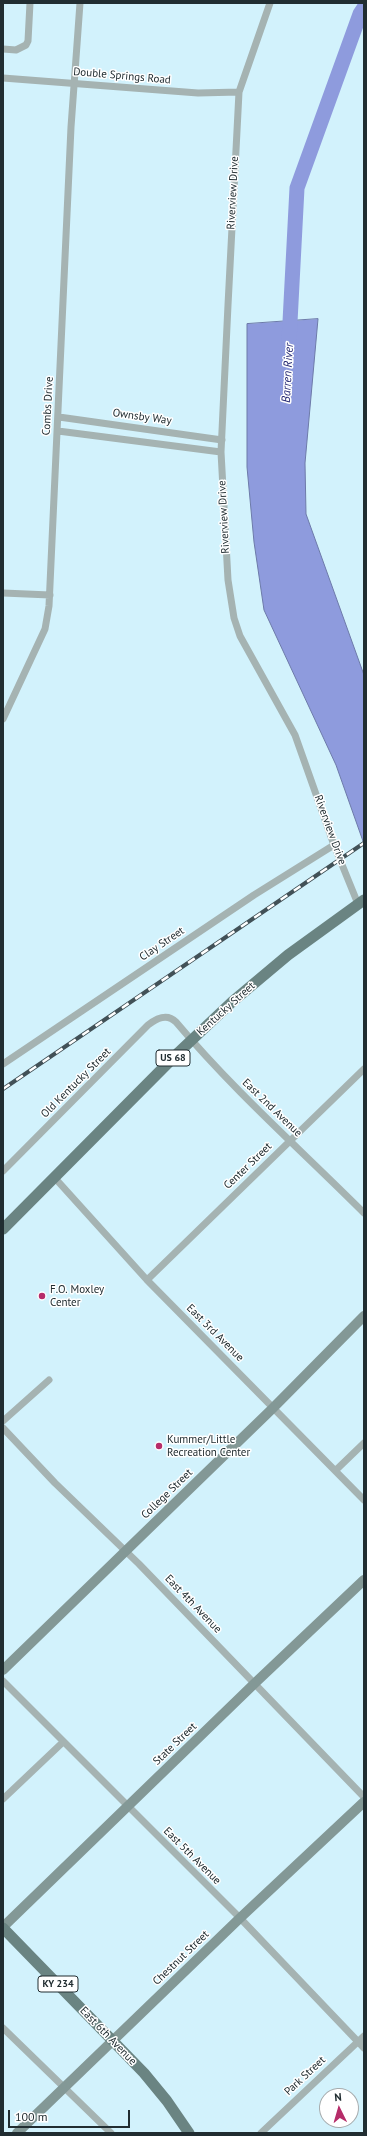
<!DOCTYPE html>
<style>
body{margin:0}
#map{position:relative;width:367px;height:2136px;overflow:hidden;background:#d2f2fc;font-family:"PT Sans",sans-serif}
canvas{display:block}
.frame{position:absolute;inset:0;border:4px solid #212d31;pointer-events:none}
.north{position:absolute;left:319px;top:2088px;width:40px;height:40px;box-sizing:border-box;background:#fff;border:1px solid #a6abad;border-radius:50%;rotate:355deg;font-size:11px;font-weight:700;line-height:16px;text-align:center;color:#212d31}
.north::after{content:'';display:block;margin:auto;width:14px;height:18px;background:#b62c69;clip-path:polygon(50% 0,100% 100%,50% 72%,0 100%)}
.scale{position:absolute;left:8px;top:2110px;width:122px;height:18px;box-sizing:border-box;border:2px solid #212d31;border-top:0;padding-left:5px;font-size:12px;line-height:14px;white-space:nowrap;color:#212d31;-webkit-text-stroke:3px #fff;paint-order:stroke}
</style>
<div id="map">
<canvas width="367" height="2136"></canvas>
<div class="frame"></div>
<div class="north">N</div>
<div class="scale">100 m</div>
</div>
<script>
const g = document.querySelector('canvas').getContext('2d');
g.lineJoin = 'round';
function fill(path, color) { g.fillStyle = color; g.fill(path, 'evenodd'); }
function stroke(path, color, width, dash) { g.strokeStyle = color; g.lineWidth = width; g.lineCap = dash ? 'butt' : 'round'; g.setLineDash(dash || []); g.stroke(path); }
function label(font, color, halo, rows, align = 'center') {
  g.font = font + ' "PT Sans",sans-serif'; g.lineWidth = 3; g.setLineDash([]); g.textBaseline = 'middle'; g.strokeStyle = halo; g.fillStyle = color; for (const [text, x, y, turn = 0] of rows) {
    g.save(); g.translate(x, y); g.rotate((+turn || 0) * Math.PI / 180); g.textAlign = isNaN(turn) ? turn : align; if (halo) g.strokeText(text, 0, 0); g.fillText(text, 0, 0); g.restore();
  }
}
const water = new Path2D(`
 M318,319l-13,144 1,51 58,161v169l-28,-79 -72,-155 -10,-68 -7,-75v-143z`);
const river = new Path2D(`
 M289,341l8,-153 63,-174 4,-6`);
const street = new Path2D(`
 M270,3l-31,89 -11,213 -7,147 7,128 6,38 6,18 55,99 39,110 24,59
 M3,49l13,1 10,-5 2,-4 2,-38
 M3,78l195,15 41,-1
 M59,417l163,23
 M58,431l163,21
 M3,593l47,2
 M3,719l42,-90 4,-23 22,-479 9,-124
 M3,1064l251,-169 80,-50
 M3,1171l145,-146c9,-7 19,-12 28,-3 58,69 125,128 188,191
 M54,1177l93,103 217,220
 M147,1280l217,-211
 M3,1421l46,-41
 M3,1428l52,55 84,81 225,233
 M336,1470l28,-27
 M3,1681l237,237 124,130
 M3,1799l59,-56
 M3,2028l108,105
 M261,2133l103,-97`);
const secondary = new Path2D(`
 M3,1670l270,-262 91,-92
 M3,1927l252,-244 109,-103
 M17,2133l223,-215 124,-116`);
const primary = new Path2D(`
 M3,1229l176,-177 53,-50 56,-47 76,-55
 M3,1928l141,145 23,28 22,32`);
const rail = new Path2D(`
 M3,1089l361,-246`);
const markers = [
 [42,1296,4,"#b62c69"],
 [159,1446,4,"#b62c69"]
];
const shields = [
 [173,1058,34],
 [58,1984,40]
];
const shieldNames = [
 ["US 68",173,1058],
 ["KY 234",58,1984]
];
const streetNames = [
 ["Double Springs Road",122,76,5],
 ["Riverview Drive",233,193,-87],
 ["Combs Drive",48,406,-87],
 ["Ownsby Way",142,417,8],
 ["Riverview Drive",224,517,-93],
 ["Riverview Drive",330,830,70],
 ["Clay Street",162,944,-34],
 ["Kentucky Street",226,1009,-42],
 ["Old Kentucky Street",76,1083,-45],
 ["East 2nd Avenue",272,1108,44],
 ["Center Street",248,1166,-44],
 ["East 3rd Avenue",215,1333,45],
 ["College Street",167,1494,-44],
 ["East 4th Avenue",193,1604,46],
 ["State Street",175,1744,-44],
 ["East 5th Avenue",192,1856,45],
 ["Chestnut Street",181,1958,-44],
 ["East 6th Avenue",108,2036,46],
 ["Park Street",305,2076,-43]
];
const poiNames = [
 ["F.O. Moxley",50,1290],
 ["Center",50,1303],
 ["Kummer/Little",167,1440],
 ["Recreation Center",167,1453]
];
const waterNames = [
 ["Barren River",288,373,-87]
];
fill(water, '#8e9bdd');
stroke(water, '#6d7aa9', 1);
stroke(river, '#8e9bdd', 15);
stroke(street, '#a5b3b2', 7);
stroke(secondary, '#839896', 10);
stroke(primary, '#6a8482', 11);
stroke(rail, '#425157', 4);
stroke(rail, '#fff', 2.5, [8]);
for (const [x, y, r, color] of markers) { const dot = new Path2D(); dot.arc(x, y, r, 0, 2 * Math.PI); g.fillStyle = color; g.fill(dot); stroke(dot, '#fff', 1.5); }
for (const [x, y, w] of shields) { const box = new Path2D(); box.roundRect(x - w / 2, y - 8, w, 16, 3); g.fillStyle = '#fff'; g.fill(box); stroke(box, '#212d31', 1); }
label('bold 10px', '#212d31', null, shieldNames);
label('11px', '#212d31', '#fff', streetNames);
label('11px', '#212d31', '#fff', poiNames, 'left');
label('italic 12px', '#242772', '#fff', waterNames);
</script>
